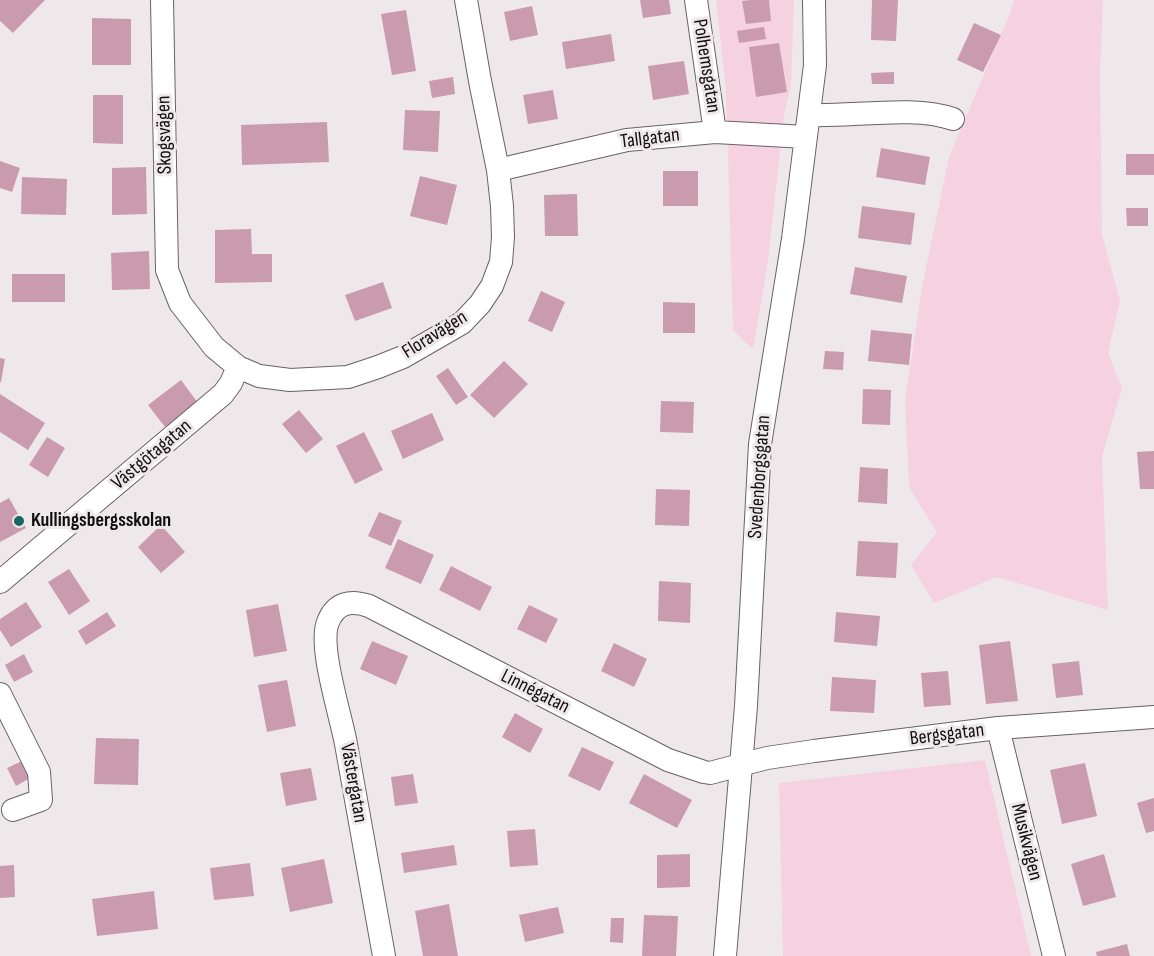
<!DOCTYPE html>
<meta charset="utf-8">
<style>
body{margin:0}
canvas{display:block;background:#efe8eb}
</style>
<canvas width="1154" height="956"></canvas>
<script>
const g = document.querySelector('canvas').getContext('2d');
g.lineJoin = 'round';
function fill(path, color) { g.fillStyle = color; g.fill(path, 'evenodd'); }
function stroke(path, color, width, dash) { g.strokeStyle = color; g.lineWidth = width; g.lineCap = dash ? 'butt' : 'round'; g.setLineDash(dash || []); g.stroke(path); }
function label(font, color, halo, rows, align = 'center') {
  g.font = font + ' "Sofia Sans Condensed",sans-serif'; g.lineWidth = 6; g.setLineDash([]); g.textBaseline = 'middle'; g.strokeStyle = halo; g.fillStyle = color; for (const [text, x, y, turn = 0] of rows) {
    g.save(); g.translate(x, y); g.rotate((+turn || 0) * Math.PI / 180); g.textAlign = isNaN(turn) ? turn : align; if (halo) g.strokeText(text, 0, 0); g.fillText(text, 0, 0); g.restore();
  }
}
const green = new Path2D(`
 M716,0h78l-3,85 -7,31 -17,153 -14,80 -20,-19 -7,-240z
 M1014,0h89l-3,73 2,161 18,67 -12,52 14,35 -20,68 6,154 -111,-33 -63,26 -23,-38 26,-33 -28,-45 -4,-86 17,-114 27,-130 61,-144z
 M985,760l46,196h-248l-4,-173z`);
const building = new Path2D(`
 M0,0h45l-32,33 -13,-12z
 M640,0h29l2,14 -28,4z
 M751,0h18l2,21 -25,3 -4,-23z
 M872,0h26l-2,41 -25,-1z
 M532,6l6,29 -28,6 -6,-29z
 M406,10l10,61 -24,4 -11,-61z
 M92,18l39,1v46h-39z
 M974,23l27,12 -18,37 -26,-12z
 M764,27l2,12 -27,4 -2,-12z
 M611,34l4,27 -49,8 -4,-27z
 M779,43l8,49 -31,5 -7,-50z
 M684,61l5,33 -36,6 -5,-34z
 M894,72v12h-22l-1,-11z
 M453,77l2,17 -23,4 -3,-17z
 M553,90l5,29 -30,5 -5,-29z
 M93,95h30v49l-30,-1z
 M405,110l35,1 -2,41 -35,-2z
 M327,122l2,40 -87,3 -1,-40z
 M881,148l49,9 -5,28 -49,-8z
 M1126,154h28v21h-28z
 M0,161l20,7 -8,24 -12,-4z
 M146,167l1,47 -35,1v-47z
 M663,171h35v35h-35z
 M420,176l37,9 -10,40 -37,-9z
 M22,177l45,2 -1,36 -45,-1z
 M577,194l1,42h-33l-1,-41z
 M862,206l53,7 -4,32 -53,-7z
 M1126,208h22v18h-21z
 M251,229l1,25h20v28l-57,1v-53z
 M149,251l1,38 -38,1 -1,-37z
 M855,267l52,9 -5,27 -52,-9z
 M12,274h53v28h-53z
 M383,282l9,26 -37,13 -10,-26z
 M541,291l24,11 -13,30 -24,-11z
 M663,302l32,1v30h-32z
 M871,330l41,4 -3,31 -41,-4z
 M825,351l19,1 -1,18 -20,-1z
 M0,358l5,1 -4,23h-1z
 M504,361l24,23 -34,34 -24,-23z
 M448,368l20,29 -12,8 -20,-29z
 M181,380l17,23 -33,24 -17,-22z
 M863,389l28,1 -1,35 -28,-1z
 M0,394l45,29 -17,27 -28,-18z
 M661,401l33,1 -1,31 -33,-1z
 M299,410l24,29 -17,14 -24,-29z
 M432,413l12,27 -41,19 -12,-28z
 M364,432l19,38 -28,14 -19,-38z
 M47,437l18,11 -17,29 -19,-12z
 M1154,451v38h-14l-3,-37z
 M860,467l28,2 -1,35 -29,-2z
 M656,489l34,1 -1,36 -34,-1z
 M9,498l17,30 -26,14v-39z
 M379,512l23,9 -11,25 -23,-10z
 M161,525l24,27 -24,21 -23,-26z
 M398,539l36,16 -13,29 -36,-16z
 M858,541l40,2 -2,35 -40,-2z
 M451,566l41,21 -12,24 -41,-21z
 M69,569l21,32 -21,14 -21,-33z
 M659,581l32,2 -1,40 -32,-2z
 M26,602l16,25 -31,20 -11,-17v-11z
 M278,604l9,47 -33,6 -8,-47z
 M529,605l29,14 -12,24 -29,-14z
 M107,612l9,14 -30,19 -8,-14z
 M836,612l44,4 -3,30 -43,-4z
 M372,641l36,15 -12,29 -36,-16z
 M1010,641l8,60 -32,3 -7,-59z
 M614,643l33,16 -13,28 -33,-16z
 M24,654l9,18 -19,10 -9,-17z
 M1079,661l4,34 -27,3 -4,-34z
 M948,671l3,34 -27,2 -3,-34z
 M832,677l44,3 -2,33 -44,-2z
 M287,680l9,46 -29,6 -9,-47z
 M515,713l28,16 -13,24 -28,-16z
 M96,738l43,1 -1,46 -44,-1z
 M582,747l32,15 -14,29 -32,-15z
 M22,761l8,17 -14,8 -9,-18z
 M1085,763l12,53 -35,8 -12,-54z
 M311,768l6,32 -31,6 -6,-33z
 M413,774l5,29 -23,3 -4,-29z
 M644,774l48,26 -15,28 -48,-25z
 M1154,798v33l-8,2 -9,-30z
 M535,829l3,36 -28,2 -3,-36z
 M454,845l3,20 -53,8 -3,-20z
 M690,854v33l-33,1v-33z
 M1104,854l12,43 -33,9 -12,-42z
 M324,859l9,44 -43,9 -9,-44z
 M250,863l4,33 -40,4 -4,-32z
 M14,865l1,32 -15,1v-32z
 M154,891l4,38 -61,7 -5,-37z
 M449,904l9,52h-35l-8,-45z
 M558,907l6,26 -39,9 -6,-27z
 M644,915l34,1 -2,40h-34z
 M611,918h13l-1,25 -13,-1z
 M1127,944l3,12h-33l-1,-4z`);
const minor = new Path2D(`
 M162,0l5,270 13,33 34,44 24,20 21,9 31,4 58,-3 30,-10 25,-10 59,-34 18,-19 12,-18 9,-24 2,-25 -1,-31 -4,-36 -18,-89 -14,-81
 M696,0l19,132
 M809,115c42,2 106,-10 144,4
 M498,170l129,-30 88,-8 91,5
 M0,582l223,-188 8,-11 7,-16
 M0,694l39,78 2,28 -28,10
 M998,728l56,228
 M384,956c-13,-71 -25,-142 -38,-212 -5,-28 -28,-98 -18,-122 8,-20 23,-22 41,-16l299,154 36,12 6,1 57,-15 47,-7 184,-23 156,-11
 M725,956l21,-250 14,-262 33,-205 22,-174 -1,-65`);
const markers = [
 [19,521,6,"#186561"]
];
const streetNames = [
 ["Polhemsgatan",706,66,81],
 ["Skogsvägen",165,135,-91],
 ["Tallgatan",650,139,-7],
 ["Floravägen",435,335,-32],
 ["Västgötagatan",152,455,-40],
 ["Svedenborgsgatan",760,477,-86],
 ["Linnégatan",535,692,27],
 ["Bergsgatan",947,735,-7],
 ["Västergatan",353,783,80],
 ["Musikvägen",1026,842,76]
];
const poiNames = [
 ["Kullingsbergsskolan",31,521]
];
fill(green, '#f6d1e0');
fill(building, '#ca9aaf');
stroke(minor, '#686264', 24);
stroke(minor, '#fff', 22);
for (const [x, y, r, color] of markers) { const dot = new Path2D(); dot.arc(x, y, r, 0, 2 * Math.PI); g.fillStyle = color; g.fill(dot); stroke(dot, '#efe8eb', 2); }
label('20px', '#110e0f', '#efe8eb', streetNames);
label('bold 20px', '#110e0f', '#efe8eb', poiNames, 'left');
</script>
